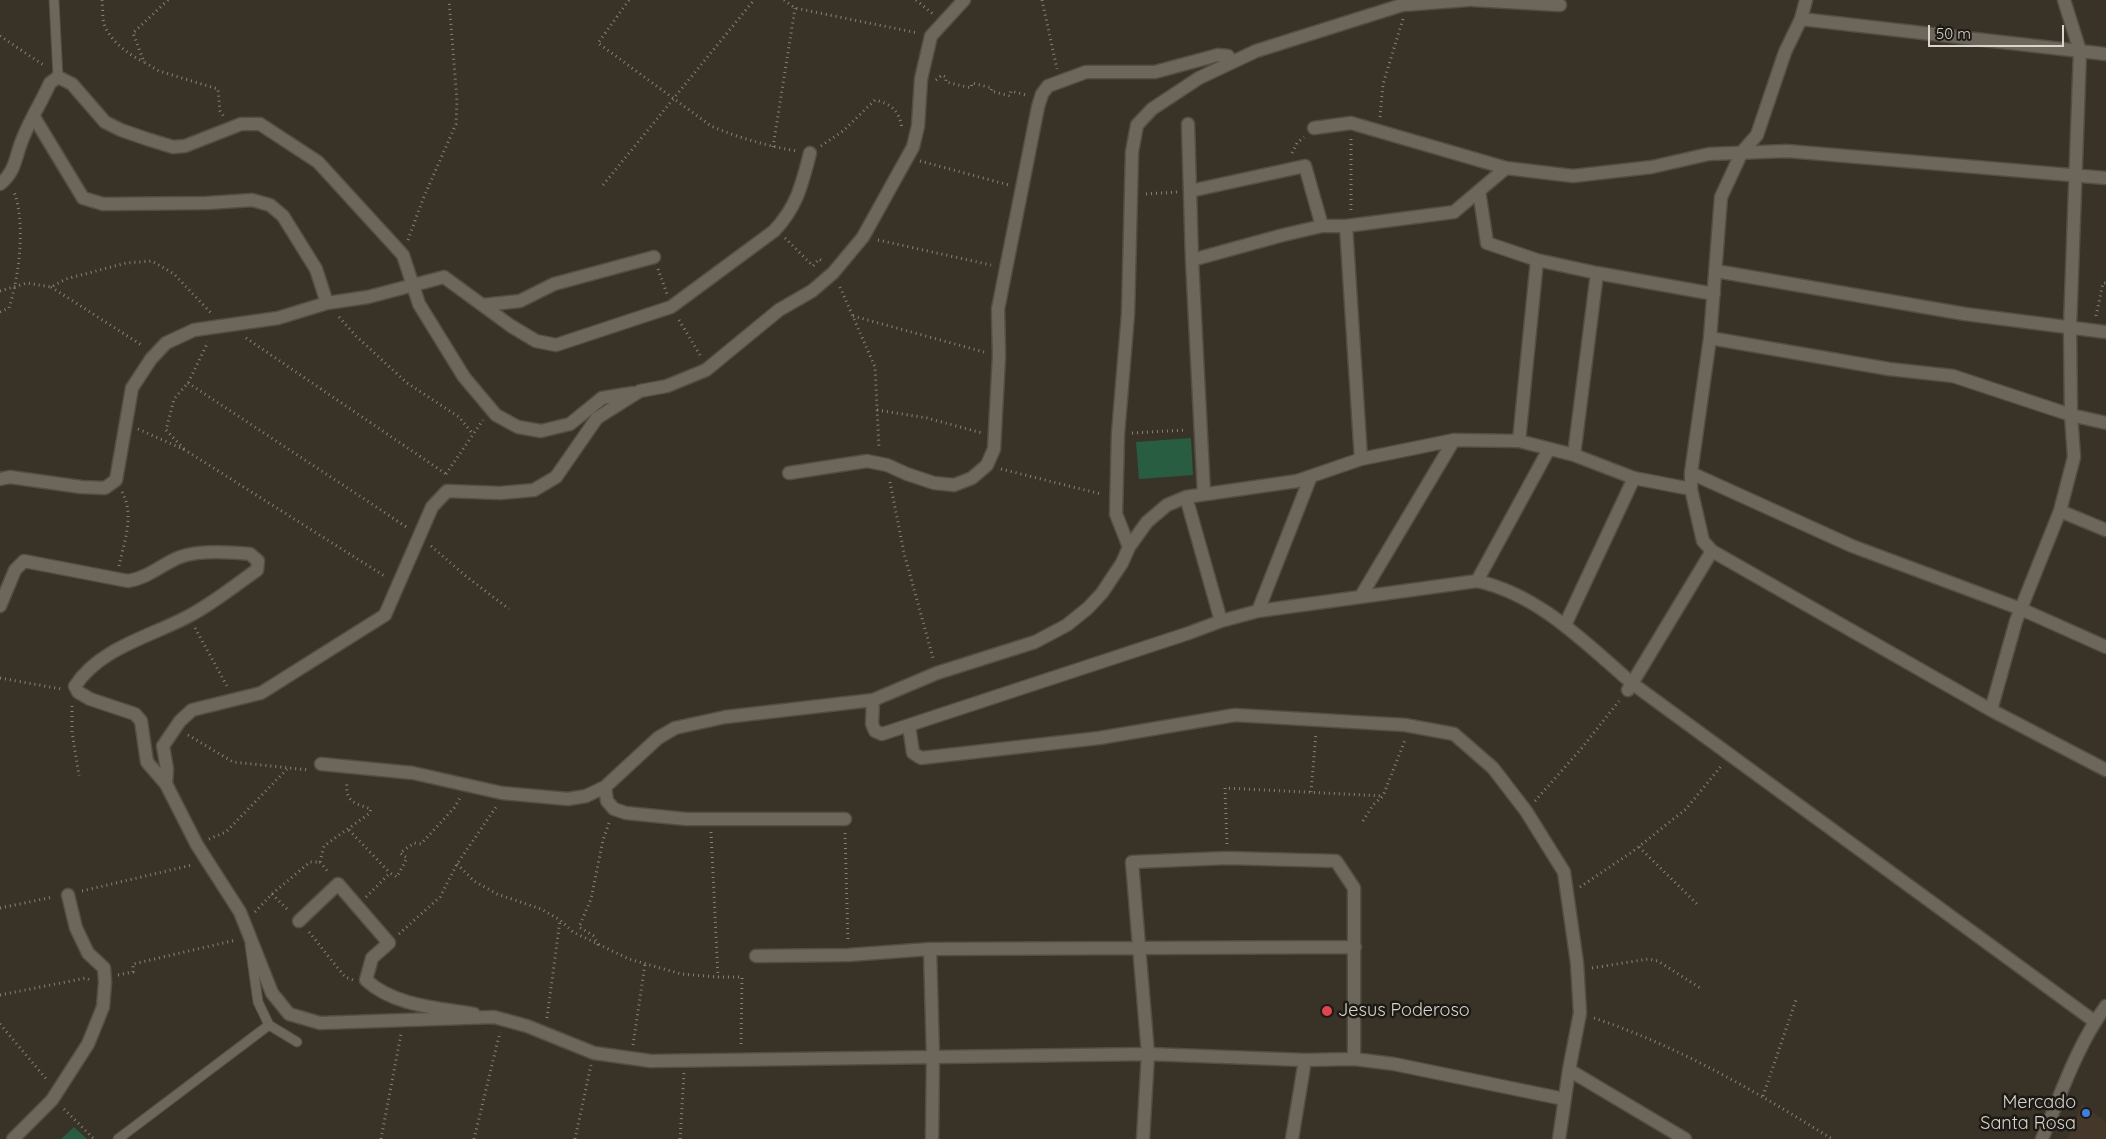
<!DOCTYPE html>
<style>
body{margin:0}
#map{position:relative;width:2106px;height:1139px;overflow:hidden;background:#383227;font-family:Quicksand,sans-serif}
canvas{display:block}
.scale{position:absolute;left:1928px;top:25px;width:136px;height:22px;box-sizing:border-box;border:2px solid #d9d5ce;border-top:0;padding-left:6px;font-size:15px;line-height:18px;white-space:nowrap;color:#d9d5ce;-webkit-text-stroke:4px #1d1a15;paint-order:stroke}
</style>
<div id="map">
<canvas width="2106" height="1139"></canvas>
<div class="scale">50 m</div>
</div>
<script>
const g = document.querySelector('canvas').getContext('2d');
g.lineJoin = 'round';
function fill(path, color) { g.fillStyle = color; g.fill(path, 'evenodd'); }
function stroke(path, color, width, dash) { g.strokeStyle = color; g.lineWidth = width; g.lineCap = dash ? 'butt' : 'round'; g.setLineDash(dash || []); g.stroke(path); }
function label(font, color, halo, rows, align = 'center') {
  g.font = font + ' Quicksand,sans-serif'; g.lineWidth = 5; g.setLineDash([]); g.textBaseline = 'middle'; g.strokeStyle = halo; g.fillStyle = color; for (const [text, x, y, turn = 0] of rows) {
    g.save(); g.translate(x, y); g.rotate((+turn || 0) * Math.PI / 180); g.textAlign = isNaN(turn) ? turn : align; if (halo) g.strokeText(text, 0, 0); g.fillText(text, 0, 0); g.restore();
  }
}
const commercial = new Path2D(`
 M2082,1104l24,18v17h-39z`);
const green = new Path2D(`
 M1191,438l2,37 -54,4 -3,-37z
 M74,1127l13,12h-26z`);
const path = new Path2D(`
 M102,0c1,7 0,17 2,24 6,17 25,31 40,38
 M168,0l-35,33 11,29 15,9 59,18 2,22 4,6
 M629,0l-31,43 113,83c28,12 56,20 86,25
 M784,0l11,8 123,25
 M916,0l17,14
 M1042,0l15,69
 M0,36l45,30
 M936,80l6,-5 4,2v5l25,6 1,-5 20,5 -1,3 19,5 1,-5 15,4
 M1380,117l3,-33 20,-65
 M1351,139v71
 M821,146l22,-15 32,-31c17,4 24,11 27,28
 M773,147l22,-139
 M1292,153l5,-10 7,-6
 M920,161l89,24
 M603,185l151,-185
 M1146,194l31,-2
 M785,238l28,28 6,-7 5,3
 M408,240l15,-41 33,-75 1,-23 -8,-101
 M878,240l113,25
 M658,269l9,25
 M51,287l92,59
 M840,287l35,80 4,81
 M0,291l27,-8 24,4 15,-8 60,-16 26,-2 22,13 37,39
 M0,312l9,-4c10,-31 17,-85 5,-116
 M853,316l131,36
 M2096,316l7,-33h3
 M339,317l17,19 51,47 52,34 14,17
 M679,320l21,35
 M246,338l200,136
 M188,383l220,145
 M877,410l50,8 55,15
 M138,429l47,21 201,127
 M1132,433l54,-3
 M184,449l-18,-19 8,-31 14,-16 20,-41
 M1001,469l100,25
 M446,474l37,-54
 M890,482l14,71 29,105
 M431,546l36,31 42,32
 M119,566c5,-24 16,-51 3,-74
 M195,628l32,58
 M0,678l61,11
 M72,706v26l7,44
 M188,735l45,27 76,8
 M1311,792l5,-59
 M1535,801l46,-52 38,-48
 M1363,821l10,-16 10,-9 22,-56
 M349,830l41,43
 M711,832l7,145
 M845,833l3,109
 M209,839l17,-7 63,-65
 M1227,844l-2,-56 158,8
 M1639,847l58,57
 M320,862l4,-16 46,-33 1,-4c-17,-6 -26,-7 -24,-27
 M320,862l9,11
 M457,864l17,17 23,13 44,15 19,11 13,12 56,27 52,15 37,3h24l-1,68
 M1580,887l52,-35 54,-43 36,-44
 M82,891l110,-26
 M272,894l17,17
 M366,897l24,-24 7,4 10,-19 -7,-5 14,-10 7,1 33,-36 6,-10
 M0,908l53,-11
 M255,912l17,-18 38,-32h10
 M309,932l36,45 8,3
 M399,934l41,-37 17,-33 39,-57
 M598,945l-4,-9 -15,-9 12,-28 12,-59 6,-17
 M1592,968l56,-9 10,2 42,27
 M118,975l15,-3v-8l103,-24
 M0,995l86,-17 4,2
 M547,1018l13,-98
 M1594,1018c84,28 163,74 238,121
 M0,1024l48,57
 M633,1045l12,-81
 M1763,1096l33,-96
 M64,1109l30,30
 M381,1139l20,-105
 M474,1139l26,-107
 M575,1139l16,-74
 M680,1139l4,-66`);
const service = new Path2D(`
 M54,0l4,77
 M250,945l8,57 11,23 28,17
 M118,1139l151,-114`);
const minor = new Path2D(`
 M1473,0l87,5
 M1806,0l-5,19 -16,33 -28,83 -15,17 -21,45 -11,141 -19,135v16l12,52 9,10 279,159 115,60
 M1801,19l305,35
 M34,117l49,81 20,6 104,-1 45,-3 18,5 13,11 33,53 11,34
 M1188,124l4,136 12,234
 M1314,128l37,-5 155,45
 M0,184c15,-12 15,-25 21,-41 7,-20 20,-40 29,-60l8,-6 14,7 33,38 16,8 26,9 26,8 12,-1 56,-22h19l58,38 85,93 16,49 45,73 32,38 22,12 23,4 29,-7 32,-26 31,-5
 M1190,191l115,-25 17,60
 M1479,191l8,52 50,17 60,13 117,21
 M1346,226l15,233
 M1192,260l91,-25 39,-9h24l108,-14 52,-44 67,8 79,-9 57,-13 78,-3 319,27
 M1716,271l249,43 141,18
 M483,305l37,-4 34,-17 100,-27
 M1710,338l179,31 64,7 118,39 35,8
 M1519,441l18,-181
 M1574,455l23,-182
 M789,473l78,-12 20,4 20,9 27,9 20,2 18,-7 15,-13 7,-16 5,-93 -1,-47 40,-202 4,-13 6,-8 38,-14h69l63,-17 10,1 4,6
 M1691,473l161,73 169,63 85,38
 M0,479l10,-2 71,10 24,1 11,-8 16,-92 19,-29 15,-16 28,-13 84,-12 49,-15 41,-6 76,-20 67,49 25,15 20,4 115,-38 103,-76c23,-24 28,-47 36,-78
 M1186,497l35,124
 M2060,511l46,19
 M1129,547l-13,-33 2,-80 10,-120 4,-162 5,-27 15,-16 47,-31 57,-27 146,-46 66,-5
 M1477,581l72,-132
 M1361,596l93,-156
 M0,606l15,-36 9,-9 104,20c20,-3 34,-17 52,-24 19,-7 50,-5 70,-3l8,7 -1,9c-23,16 -46,35 -70,47 -38,20 -87,31 -112,69l3,6 12,7 45,15 6,7 6,41 19,22 31,61 43,67 32,81 17,21 31,9 174,-6 33,9 67,27 57,8 497,-7 157,6 49,-1 40,5 170,35
 M1258,611l53,-135
 M1565,625l69,-147
 M1628,690l84,-139
 M873,700l-1,24 3,7 7,3 307,-101 32,-12 37,-10 219,-30c63,14 108,62 156,103l461,337
 M1991,710l25,-89 44,-110 14,-54 -3,-42 -1,-88 10,-276 -16,-51
 M909,726l4,27 8,5 178,-20 136,-23 170,10 49,9 39,34 33,43 38,61 13,91 3,50 -11,57 -10,69
 M321,764l92,9 89,20 66,6 18,-3 19,-9 53,-49 17,-10 50,-11 148,-17 64,-27 98,-31 32,-17 21,-17 14,-15 20,-30 7,-16 18,-25 20,-17 19,-8 111,-16 64,-22 93,-19 65,1 55,14 60,23 57,11
 M166,784l1,-15 -4,-23 17,-25 12,-11 69,-17 124,-78 47,-108 15,-16 53,2 34,-3 22,-13 41,-59 43,-27 27,-5 39,-16 73,-60 33,-19 21,-18 30,-36 50,-90 5,-21 3,-47 10,-43 33,-36
 M605,787l2,14 7,8 12,4 60,6h159
 M299,921l39,-37 51,59 -17,15 -6,22c28,26 72,28 108,34
 M930,949l3,107 -1,83
 M756,956l92,-1 82,-6 425,-2
 M1569,1070l116,69
 M13,1139l39,-39 36,-56 15,-37 2,-25 -1,-14 -16,-15 -12,-25 -8,-33
 M1143,1139l5,-85 -16,-192 95,-4 109,3 18,27v171
 M1292,1139l13,-79`);
const tertiary = new Path2D(`
 M2042,1139c19,-45 35,-94 64,-133`);
const markers = [
 [1327,1011,6,"#e0444e"],
 [2086,1113,5,"#3f7fe0"]
];
const poiNames = [
 ["Jesus Poderoso",1338,1011],
 ["Mercado",2076,1103,"right"],
 ["Santa Rosa",2076,1124,"right"]
];
fill(commercial, '#45372a');
fill(green, '#295d42');
stroke(service, '#534e44', 11);
stroke(minor, '#534e44', 15);
stroke(tertiary, '#534e44', 15);
stroke(path, '#878279', 3, [1, 4]);
stroke(service, '#6d675b', 9);
stroke(minor, '#6d675b', 12);
stroke(tertiary, '#6d675b', 12);
for (const [x, y, r, color] of markers) { const dot = new Path2D(); dot.arc(x, y, r, 0, 2 * Math.PI); g.fillStyle = color; g.fill(dot); stroke(dot, '#1d1a15', 2); }
label('18px', '#d9d5ce', '#1d1a15', poiNames, 'left');
</script>
